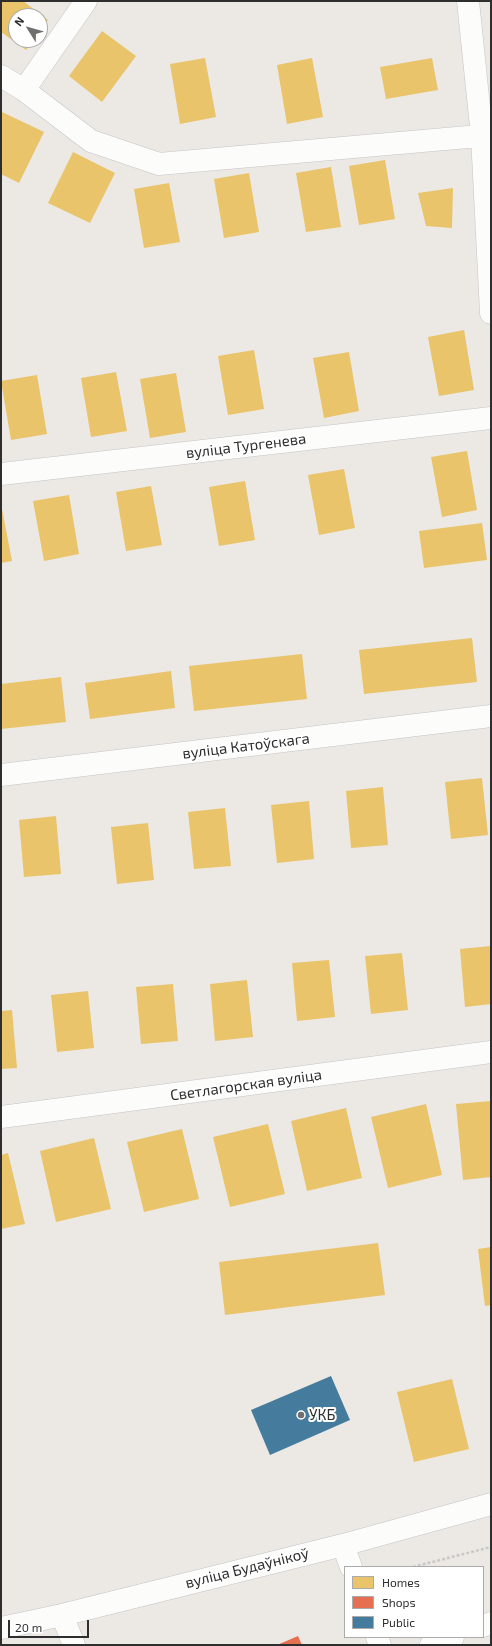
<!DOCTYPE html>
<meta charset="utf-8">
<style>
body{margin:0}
#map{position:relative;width:492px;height:1646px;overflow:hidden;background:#ece8e4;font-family:"Exo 2",sans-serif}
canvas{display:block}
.frame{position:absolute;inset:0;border:2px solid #2e2e2e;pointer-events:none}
.legend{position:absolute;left:344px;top:1566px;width:140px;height:72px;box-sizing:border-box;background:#fff;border:1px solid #ababab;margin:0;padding:5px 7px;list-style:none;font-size:12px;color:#2e2e2e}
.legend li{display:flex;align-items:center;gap:8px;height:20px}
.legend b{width:20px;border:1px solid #ababab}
.north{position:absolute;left:8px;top:8px;width:40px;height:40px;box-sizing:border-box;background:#fff;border:1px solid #ababab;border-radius:50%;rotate:307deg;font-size:11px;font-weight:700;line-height:16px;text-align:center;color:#2e2e2e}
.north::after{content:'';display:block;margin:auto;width:14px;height:18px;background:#706f6e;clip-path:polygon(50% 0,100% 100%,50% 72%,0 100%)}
.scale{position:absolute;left:8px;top:1620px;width:81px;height:18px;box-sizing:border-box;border:2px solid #2e2e2e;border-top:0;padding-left:5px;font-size:12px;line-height:14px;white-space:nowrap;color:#2e2e2e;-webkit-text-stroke:3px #fff;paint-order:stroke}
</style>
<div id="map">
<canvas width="492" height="1646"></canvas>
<div class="frame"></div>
<ul class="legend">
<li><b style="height:11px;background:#e9c46a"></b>Homes</li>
<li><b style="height:11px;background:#e76f51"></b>Shops</li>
<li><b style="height:11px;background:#457b9d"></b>Public</li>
</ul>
<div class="north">N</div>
<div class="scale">20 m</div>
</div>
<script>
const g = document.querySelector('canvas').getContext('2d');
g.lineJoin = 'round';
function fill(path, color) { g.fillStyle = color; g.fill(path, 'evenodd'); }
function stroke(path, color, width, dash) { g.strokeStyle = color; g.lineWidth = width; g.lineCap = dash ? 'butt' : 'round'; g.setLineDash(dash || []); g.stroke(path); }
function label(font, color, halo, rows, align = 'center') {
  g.font = font + ' "Exo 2",sans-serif'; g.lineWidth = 4; g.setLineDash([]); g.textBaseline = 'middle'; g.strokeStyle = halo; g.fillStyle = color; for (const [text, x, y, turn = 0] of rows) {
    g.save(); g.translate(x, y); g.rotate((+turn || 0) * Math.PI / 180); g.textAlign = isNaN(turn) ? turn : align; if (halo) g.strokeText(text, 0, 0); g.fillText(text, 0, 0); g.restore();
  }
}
const homes = new Path2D(`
 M1,1h22l25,19 -8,11v-15h-24v24h18l-8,10 -25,-18z
 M102,31l34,25 -34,46 -33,-26z
 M205,58l11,59 -36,7 -10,-60z
 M312,58l11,59 -36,7 -10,-59z
 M432,58l6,32 -52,9 -6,-32z
 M2,112l42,20 -25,51 -18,-9v-59z
 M73,152l42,21 -25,50 -42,-20z
 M385,160l10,59 -36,6 -10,-59z
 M331,167l10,60 -35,5 -10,-59z
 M249,173l10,59 -35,6 -10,-59z
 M169,183l11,59 -36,6 -10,-59z
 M453,188l-1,40 -26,-2 -8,-33z
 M464,330l10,60 -35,6 -11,-59z
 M254,350l10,59 -36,6 -10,-59z
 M349,352l10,59 -35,7 -11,-60z
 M116,372l11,59 -36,6 -10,-59z
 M176,373l10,59 -36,6 -10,-59z
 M37,375l10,59 -36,6 -10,-59z
 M467,451l10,59 -35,7 -11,-60z
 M344,469l11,59 -36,7 -11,-60z
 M245,481l10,59 -36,6 -10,-59z
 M151,486l11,59 -36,6 -10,-59z
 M69,495l10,59 -35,7 -11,-60z
 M1,504l11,57 -11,2z
 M482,523l5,37 -63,8 -5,-37z
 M472,638l5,44 -113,12 -5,-44z
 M302,654l5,45 -113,12 -5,-45z
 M171,671l4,37 -85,11 -5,-36z
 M61,677l5,45 -65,7v-45z
 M482,778l6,57 -37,4 -6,-57z
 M383,787l5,58 -37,3 -5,-57z
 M309,801l5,58 -37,4 -6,-58z
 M225,808l6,58 -37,3 -6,-57z
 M56,816l5,58 -37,3 -5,-57z
 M148,823l6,57 -37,4 -6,-57z
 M491,946v58l-26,3 -5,-58z
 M402,953l6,57 -37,4 -6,-58z
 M329,960l6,57 -38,4 -5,-58z
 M247,980l6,57 -38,4 -5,-57z
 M173,984l5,57 -37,3 -5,-57z
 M88,991l6,57 -37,4 -6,-57z
 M12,1010l5,58 -16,1v-58z
 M491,1101v76l-28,3 -7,-76z
 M426,1104l16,71 -54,13 -17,-71z
 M346,1108l16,70 -55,13 -16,-70z
 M268,1124l17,70 -55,13 -17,-70z
 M182,1129l17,70 -55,13 -17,-70z
 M94,1138l17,71 -55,13 -16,-71z
 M8,1153l17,71 -24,5v-74z
 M378,1243l7,52 -160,20 -6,-53z
 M491,1247v58l-6,1 -7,-57z
 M452,1379l17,70 -55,13 -17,-70z`);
const shops = new Path2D(`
 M298,1636l4,9h-25z`);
const public = new Path2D(`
 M331,1376l19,44 -80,35 -19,-45z`);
const path = new Path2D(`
 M413,1567l78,-20`);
const minor = new Path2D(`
 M468,1l14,135 9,177
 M1,76l23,14 67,51 68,23 332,-29
 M24,90l62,-89
 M1,474l490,-56
 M1,775l490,-59
 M1,1117l490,-65
 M343,1545l8,22
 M62,1615l12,30
 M483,1626l8,-3
 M1,1628l61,-13 281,-70 148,-41
 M377,1637l3,8
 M431,1645l22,-8`);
const markers = [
 [301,1415,4,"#706f6e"]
];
const streetNames = [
 ["вуліца Тургенева",246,446,-7],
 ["вуліца Катоўскага",246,746,-7],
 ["Светлагорская вуліца",246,1085,-8],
 ["вуліца Будаўнікоў",247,1568,-14]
];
const poiNames = [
 ["УКБ",309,1415]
];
fill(homes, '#e9c46a');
fill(shops, '#e76f51');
fill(public, '#457b9d');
stroke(minor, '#c5c4c5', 23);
stroke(path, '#c9c9c8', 2.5, [3, 2]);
stroke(minor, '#fcfcfb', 22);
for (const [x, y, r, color] of markers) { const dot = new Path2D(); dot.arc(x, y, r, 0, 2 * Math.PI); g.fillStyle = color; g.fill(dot); stroke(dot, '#fff', 1.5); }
label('15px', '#2e2e2e', '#fff', streetNames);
label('15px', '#2e2e2e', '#fff', poiNames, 'left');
</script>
